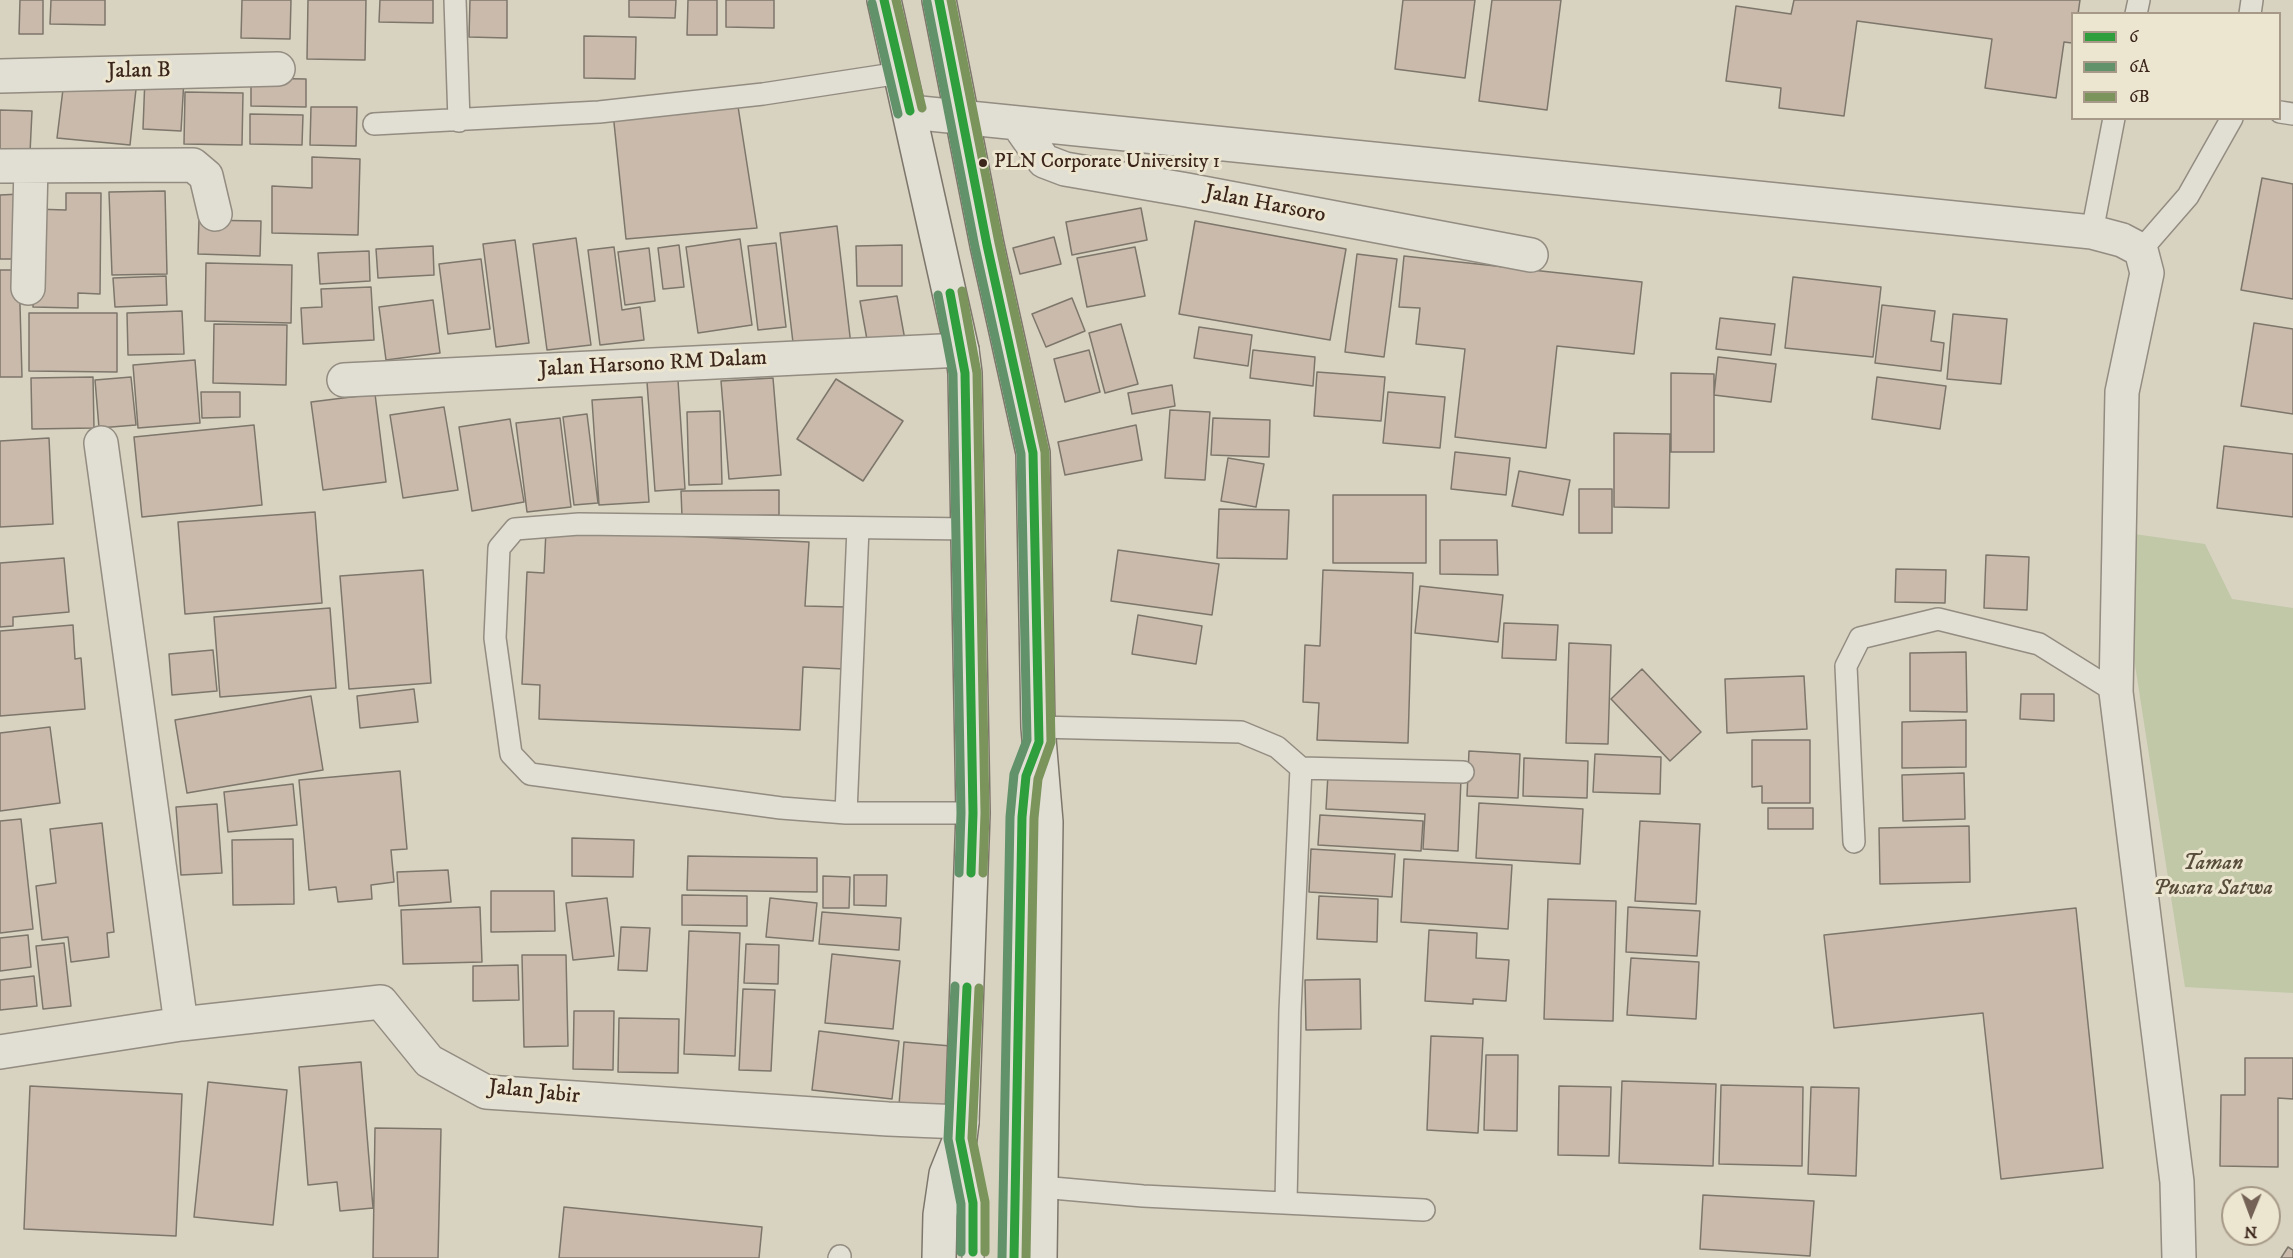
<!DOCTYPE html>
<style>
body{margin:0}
#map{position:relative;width:2293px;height:1258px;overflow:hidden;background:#d8d2c0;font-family:"IM FELL DW Pica",serif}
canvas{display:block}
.legend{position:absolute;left:2071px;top:12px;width:210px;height:108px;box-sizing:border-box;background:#ece5cf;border:2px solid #a69987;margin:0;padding:8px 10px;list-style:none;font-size:18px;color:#3c261c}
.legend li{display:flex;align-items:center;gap:12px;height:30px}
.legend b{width:30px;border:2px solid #a69987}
.north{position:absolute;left:2221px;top:1186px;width:60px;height:60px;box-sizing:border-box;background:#ece5cf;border:2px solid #a69987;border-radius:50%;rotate:181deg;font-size:16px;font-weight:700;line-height:24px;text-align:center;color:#3c261c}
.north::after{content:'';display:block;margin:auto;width:21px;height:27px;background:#736255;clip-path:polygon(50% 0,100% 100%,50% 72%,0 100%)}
</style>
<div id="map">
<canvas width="2293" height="1258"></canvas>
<ul class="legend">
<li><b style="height:8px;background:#2f9e3d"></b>6</li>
<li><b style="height:8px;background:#62926a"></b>6A</li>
<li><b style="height:8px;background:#7b945b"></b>6B</li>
</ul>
<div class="north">N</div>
</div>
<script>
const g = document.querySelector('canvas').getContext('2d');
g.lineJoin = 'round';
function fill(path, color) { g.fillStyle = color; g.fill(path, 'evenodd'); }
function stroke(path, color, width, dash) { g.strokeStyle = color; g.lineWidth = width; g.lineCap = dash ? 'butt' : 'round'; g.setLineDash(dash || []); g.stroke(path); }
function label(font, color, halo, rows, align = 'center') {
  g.font = font + ' "IM FELL DW Pica",serif'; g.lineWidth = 6; g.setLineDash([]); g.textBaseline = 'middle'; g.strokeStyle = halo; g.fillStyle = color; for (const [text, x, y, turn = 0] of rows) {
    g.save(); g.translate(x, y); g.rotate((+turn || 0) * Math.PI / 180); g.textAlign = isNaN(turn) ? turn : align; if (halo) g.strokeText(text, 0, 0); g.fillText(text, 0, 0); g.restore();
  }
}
const green = new Path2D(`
 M2120,532l85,12 27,55 61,9v385l-108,-6 -54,-348z`);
const building = new Path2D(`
 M20,0h23v34h-24z
 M51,0h54v25l-55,-1z
 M242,0h49l-1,39 -49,-1z
 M308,0h58l-1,60 -58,-1z
 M380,0h53v23l-54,-1z
 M470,0h37v38l-38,-1z
 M629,0h47l-1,18 -46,-1z
 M688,0h29v35h-30z
 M726,0h48v28l-48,-1z
 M1403,0h72l-10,78 -70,-9z
 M1492,0h69l-14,110 -68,-9z
 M1794,0h286l-2,14h-6v29l-8,-1 -8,56 -71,-10 7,-49 -135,-18 -13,95 -65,-8 2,-20 -55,-7 10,-75 55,8z
 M584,36l52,1 -1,42 -51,-1z
 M145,77l39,2 -3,52 -38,-2z
 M251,78l55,1v28l-55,-1z
 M64,81l72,8 -6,56 -73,-7z
 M185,92l58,1 -1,52 -58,-1z
 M737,100l20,128 -131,11 -13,-126z
 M311,107h46l-1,39 -46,-1z
 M0,110l32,1 -2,42 -30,-1z
 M250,114l53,1 -1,30 -52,-1z
 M312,157l48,2 -2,76 -86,-2v-47l40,2z
 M2262,178l31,6v115l-52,-9z
 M165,191l2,83 -55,1 -3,-83z
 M66,193h35l-1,101 -22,-1v15l-45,-1 1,-98 32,1z
 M21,194l2,65h-23v-64z
 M1141,208l6,32 -75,15 -6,-33z
 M199,220l62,1 -1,35 -62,-2z
 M1195,221l151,28 -16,91 -151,-26z
 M837,226l14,119 -57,6 -14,-118z
 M1054,237l7,27 -41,10 -7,-26z
 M576,238l15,107 -44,5 -14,-106z
 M740,239l12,86 -54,8 -12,-86z
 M515,240l14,103 -33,4 -13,-103z
 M776,243l10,84 -28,3 -10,-84z
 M679,245l5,42 -21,2 -5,-41z
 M902,245v41h-45l-1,-40z
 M433,246l1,29 -56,3 -2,-29z
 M614,247l8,63 18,-3 4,33 -44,5 -12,-95z
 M1135,247l10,49 -58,11 -10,-49z
 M649,248l6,53 -30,4 -7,-53z
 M369,251l1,30 -50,3 -2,-31z
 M1357,254l40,5 -13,98 -39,-5z
 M1404,256l238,26 -8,72 -77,-8 -11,102 -91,-11 10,-88 -49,-5 4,-36 -21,-1z
 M481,259l9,70 -42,5 -9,-70z
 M206,263l86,2 -1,58 -86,-2z
 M0,270h19l3,107h-22z
 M166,276l1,29 -52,2 -2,-29z
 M1793,277l88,10 -8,70 -88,-9z
 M371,287l3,53 -71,4 -2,-36 21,-1 -1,-18z
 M897,296l8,44 -37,5 -8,-44z
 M1072,298l13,33 -39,16 -14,-33z
 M433,300l7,53 -54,7 -7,-53z
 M1882,305l53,6 -4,30 13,2 -3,28 -66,-8z
 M182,311l2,43 -56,1 -1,-42z
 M29,313h88v59l-88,-1z
 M1953,314l54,5 -6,65 -54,-5z
 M1720,318l55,6 -4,31 -55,-6z
 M2254,323l39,6v85l-52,-8z
 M214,324l73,1 -1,60 -73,-2z
 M1121,324l17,60 -33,9 -16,-60z
 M1199,327l53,8 -4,31 -54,-8z
 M1089,350l11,42 -35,10 -11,-43z
 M1253,350l62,7 -2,29 -63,-8z
 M1718,357l58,7 -5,38 -57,-7z
 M195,360l5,63 -62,5 -5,-63z
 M1317,372l68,5 -4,44 -67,-5z
 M1671,373l43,1v78h-43z
 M93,377l1,51 -62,1 -1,-51z
 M131,377l5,48 -37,3 -4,-48z
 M1877,377l69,9 -6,43 -68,-10z
 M773,378l8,97 -52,4 -8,-98z
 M836,379l67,42 -40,60 -66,-42z
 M678,380l7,109 -30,2 -8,-109z
 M1172,385l3,21 -43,8 -4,-21z
 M201,392h39v25l-38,1z
 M1388,392l57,5 -5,51 -57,-5z
 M375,394l11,88 -63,8 -12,-88z
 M642,397l7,105 -50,3 -7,-105z
 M444,407l14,83 -55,8 -13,-83z
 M1170,410l40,2 -5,68 -40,-2z
 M720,411l2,73 -33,1 -2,-73z
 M587,414l11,89 -24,2 -11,-88z
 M560,418l11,89 -44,5 -11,-89z
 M1213,418l57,2 -1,37 -58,-2z
 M510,419l14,83 -52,9 -13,-84z
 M254,425l8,80 -120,12 -8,-80z
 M1136,425l6,35 -77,15 -7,-33z
 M1614,433l56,1 -1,74 -55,-1z
 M49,438l4,86 -53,3v-86z
 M2224,446l69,8v63l-76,-9z
 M1455,452l55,6 -4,37 -55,-6z
 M1228,458l36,6 -8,43 -35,-6z
 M1519,471l51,9 -7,35 -51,-9z
 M1579,489h33v44h-33z
 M779,490v25l-97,2 -1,-26z
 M1333,495h93v68h-93z
 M1219,509l70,1 -2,49 -70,-1z
 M315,512l7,91 -137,11 -7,-92z
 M546,530l263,12 -4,64 42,1 -3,62 -41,-2 -3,63 -261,-11 1,-34 -18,-1 5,-112 17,1z
 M1440,540h57l1,35 -58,-1z
 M1118,550l101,14 -7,51 -101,-14z
 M1986,555l43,2 -2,53 -43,-2z
 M64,558l5,54 -56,5v9l-13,1v-64z
 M1896,569l50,1 -1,33 -50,-1z
 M423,570l8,113 -82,6 -9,-113z
 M1323,570l90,3 -5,170 -91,-3 2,-37 -16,-1 2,-57 15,1z
 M1420,586l83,9 -5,47 -83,-9z
 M330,608l6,80 -116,9 -6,-80z
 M1138,615l64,11 -6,38 -64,-10z
 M1504,623l54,2 -2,35 -54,-2z
 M73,625l2,34 6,-1 4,51 -85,7v-85z
 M1569,643l42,2 -3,99 -42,-1z
 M213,650l4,41 -45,4 -3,-41z
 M1966,652l1,60 -57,-1v-58z
 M1642,669l59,63 -31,29 -59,-62z
 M1804,676l3,53 -80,4 -2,-54z
 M414,689l4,33 -58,6 -3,-32z
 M2021,694h33v27l-34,-2z
 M311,696l12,74 -136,23 -12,-73z
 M1966,720v47l-64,1v-46z
 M50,727l10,76 -60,8v-78z
 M1752,740h58v63h-48v-17l-10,1z
 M1469,751l51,3 -2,44 -51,-2z
 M1595,754l66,3 -1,37 -67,-2z
 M1524,758l64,3 -1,37 -64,-2z
 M400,771l7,78 -16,1 3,32 -23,3 1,14 -34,3 -2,-15 -27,3 -10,-110z
 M1964,773l1,46 -62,2 -1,-46z
 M1328,774l133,5 -3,72 -35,-2 2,-35 -99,-5z
 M293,784l4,41 -69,7 -4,-40z
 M1479,803l104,6 -3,55 -104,-6z
 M217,804l5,69 -41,2 -5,-68z
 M1768,808h45v21h-45z
 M1320,815l103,6 -2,30 -103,-6z
 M21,819l12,110 -33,4v-112z
 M1640,821l60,3 -4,80 -61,-3z
 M102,823l12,109 -7,1 2,24 -38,5 -3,-25 -26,3 -6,-54 20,-3 -6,-54z
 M1969,826l1,56 -90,2 -1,-56z
 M572,838l62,2 -1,37 -61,-1z
 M293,839l1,65 -61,1 -1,-65z
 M1311,849l84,5 -3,43 -83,-5z
 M688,856l129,2v34l-130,-2z
 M1404,859l108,6 -4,64 -107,-7z
 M448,870l3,32 -52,4 -2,-34z
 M854,875h33l-1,31 -32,-1z
 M823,876l27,1 -1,31h-26z
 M491,891h63l1,40 -64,1z
 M682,895l65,1v30l-65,-1z
 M1319,896l59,3 -1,43 -60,-3z
 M607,898l7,58 -41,4 -7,-57z
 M770,898l47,5 -4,38 -47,-4z
 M1548,899l68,2 -3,120 -69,-2z
 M480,907l2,55 -79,2 -2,-54z
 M1628,907l72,4 -3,45 -71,-4z
 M2076,908l27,260 -102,11 -18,-166 -149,15 -10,-93z
 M822,912l79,6 -2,32 -80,-6z
 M621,927l29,1 -3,43 -29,-1z
 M1429,930l48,3 -1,25 33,2 -3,41 -33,-2v5l-48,-3z
 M689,931l51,2 -5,123 -51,-2z
 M28,935l3,32 -31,4v-33z
 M64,943l7,63 -28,3 -7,-63z
 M746,944l33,1 -1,39 -34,-1z
 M832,954l68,7 -7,68 -68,-6z
 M522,955h44l2,91 -44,1z
 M1631,958l68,4 -3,57 -69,-4z
 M518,965l1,35 -46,1v-35z
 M34,976l3,30 -37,4v-30z
 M1360,979l1,50 -55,1 -1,-50z
 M743,989l32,1 -4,81 -32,-1z
 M574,1011h40l-1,59 -40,-1z
 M619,1018l60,1 -1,54 -60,-1z
 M819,1031l80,10 -7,58 -80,-9z
 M1431,1036l52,2 -5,95 -51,-3z
 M904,1042l47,4 -5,63 -47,-4z
 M1486,1055h32l-1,76 -33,-1z
 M2245,1058h48v41l-15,-1v69l-58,-1 1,-71h24z
 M361,1062l12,146 -33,3 -3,-29 -29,3 -9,-118z
 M1622,1081l94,3 -3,82 -94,-3z
 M208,1082l79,8 -14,135 -79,-8z
 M1721,1085l82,2 -1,79 -83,-2z
 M30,1086l152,8 -6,142 -152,-7z
 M1559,1086l52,1 -2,69 -51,-1z
 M1811,1087l48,1 -3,88 -48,-2z
 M375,1128l66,1 -3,129h-65z
 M1703,1195l111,6 -4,55 -110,-7z
 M564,1207l198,20 -3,31h-200z
 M2288,1247l5,3v8h-12z`);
const service = new Path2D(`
 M455,0l4,121
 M2136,14l3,-14
 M2250,14l2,-14
 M2280,112l13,2
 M374,124l225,-12 164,-18 137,-21
 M2092,232l22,-114
 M2141,250l47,-54 44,-78
 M969,529l-390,-5 -64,5 -16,19 -4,90 16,116 19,20 251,34 65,5h127
 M1038,727l203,5 36,15 24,21 -11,243 -4,191
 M1301,768l162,4
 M846,813l12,-285
 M1854,842l-8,-176 14,-28 78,-19 101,25 77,48
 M960,1140l13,63v55
 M1041,1187l102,9 281,14
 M839,1258l1,-2
 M1014,1258l8,-441 4,-41 9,-25`);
const minor = new Path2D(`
 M0,76l278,-7
 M910,112l1182,120 30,8 19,10 6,23 -25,119 -6,300 61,490 2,76
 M1018,124l26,37 21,8 122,21 344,65
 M0,166l193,-1 13,11 9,38
 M28,288l3,-122
 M344,380l618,-30
 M101,443l80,581
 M0,1052l181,-28 200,-22 48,59 57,31 402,27 74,3`);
const secondary = new Path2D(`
 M884,0l78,350 3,23 8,440 -11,309 -2,17 -14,35 -6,41 -1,43
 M939,0l48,245 46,208 5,274 8,95 -6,436`);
const bus1 = new Path2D(`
 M884,0l26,111
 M939,0l48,245 46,208 6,289 -13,34 -4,41 -8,441
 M950,293l15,80 8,440 -2,60
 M967,987l-7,152 13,64v49`);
const bus2 = new Path2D(`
 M927,2l48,245 46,207 6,286 -13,34 -4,43 -8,441
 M872,3l26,111
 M938,295l15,79 8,439 -2,60
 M955,986l-7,153 13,65v48`);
const bus3 = new Path2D(`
 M896,0l26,108
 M951,0l48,243 46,209 6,290 -13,37 -4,39 -8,440
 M962,291l15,82 8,440 -2,60
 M979,988l-7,150 13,64v50`);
const markers = [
 [983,163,5,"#3c261c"]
];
const busNames = [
 ["PLN Corporate University 1",994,163]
];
const streetNames = [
 ["Jalan B",139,72,-1],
 ["Jalan Harsoro",1265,205,11],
 ["Jalan Harsono RM Dalam",653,365,-3],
 ["Jalan Jabir",534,1093,6]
];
const parkNames = [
 ["Taman",2213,864],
 ["Pusara Satwa",2213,889]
];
fill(green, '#c0c8a7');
fill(building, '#c9baab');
stroke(building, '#7d766b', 1.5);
stroke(service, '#938c81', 24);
stroke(minor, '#938c81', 36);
stroke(secondary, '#7d766b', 36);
stroke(service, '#e1ded4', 21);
stroke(minor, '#e1ded4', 33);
stroke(secondary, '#e1ded4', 33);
stroke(bus1, '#2f9e3d', 9);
stroke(bus2, '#62926a', 9);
stroke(bus3, '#7b945b', 9);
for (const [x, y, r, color] of markers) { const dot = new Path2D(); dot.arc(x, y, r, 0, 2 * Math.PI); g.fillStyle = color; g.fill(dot); stroke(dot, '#ece5cf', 2); }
label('20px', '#3c261c', '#ece5cf', busNames, 'left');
label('22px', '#3c261c', '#ece5cf', streetNames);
label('italic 22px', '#584c3a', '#ece5cf', parkNames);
</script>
